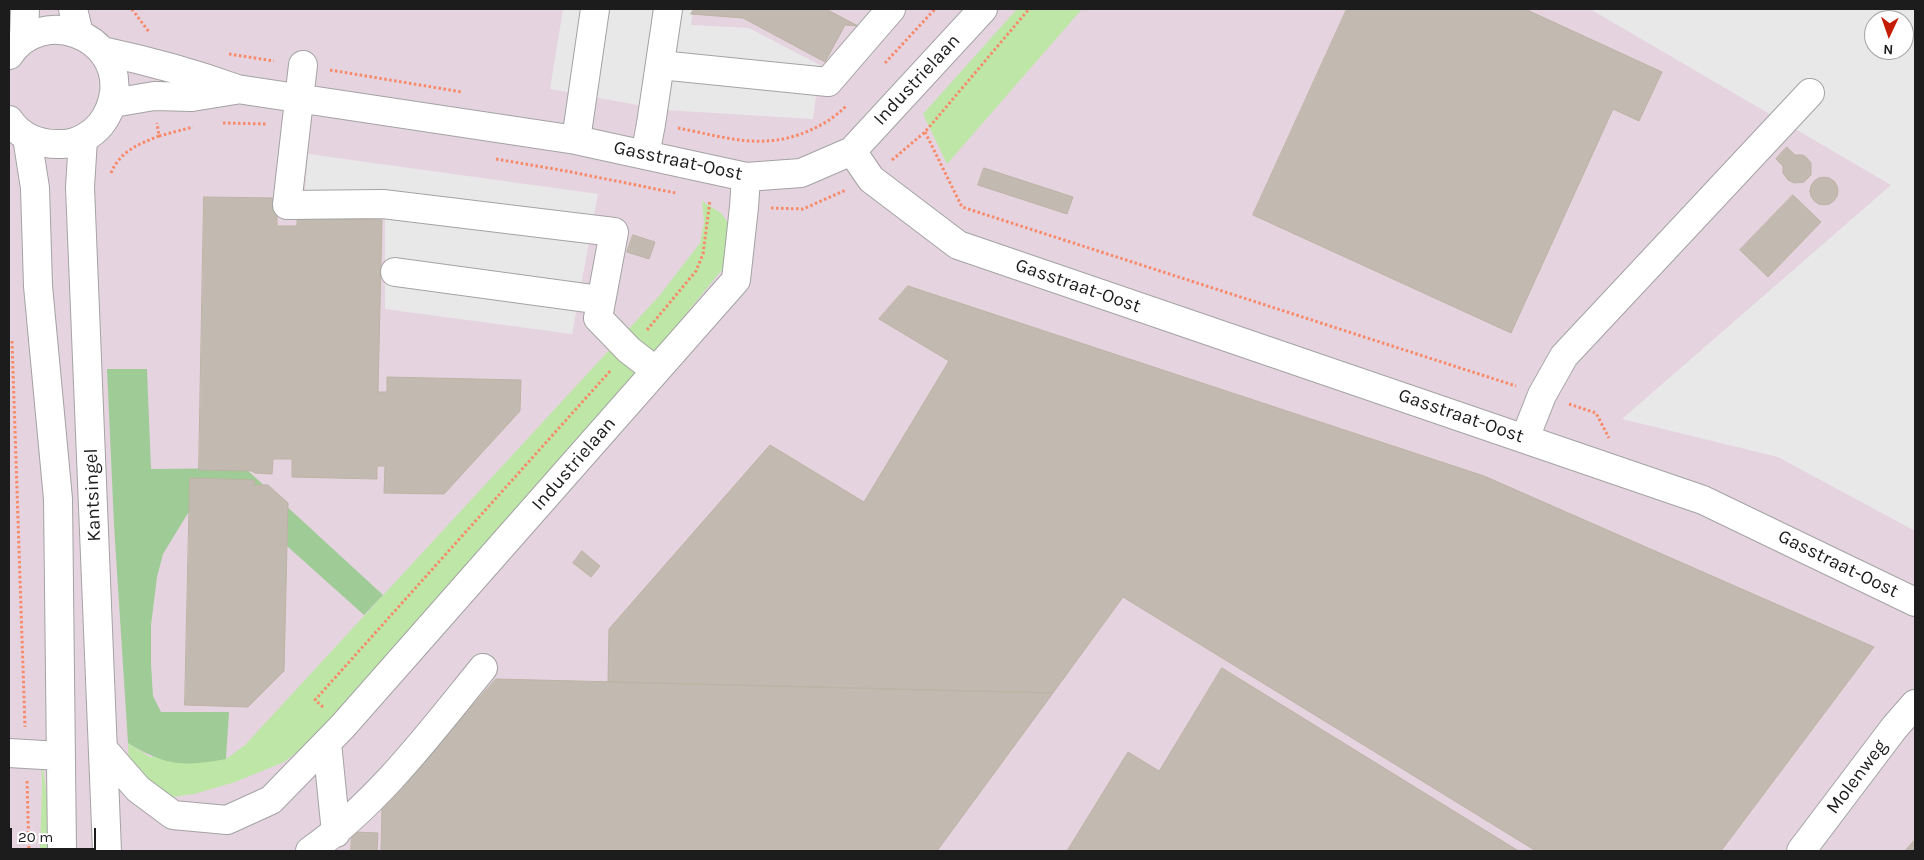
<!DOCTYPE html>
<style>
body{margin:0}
#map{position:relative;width:1924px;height:860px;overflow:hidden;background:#edebe1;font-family:Karla,sans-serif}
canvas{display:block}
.frame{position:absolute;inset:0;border:10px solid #1c1c1c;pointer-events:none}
.north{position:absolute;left:1864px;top:10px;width:50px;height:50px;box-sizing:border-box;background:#fff;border:1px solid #a4a4a4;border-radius:50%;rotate:183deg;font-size:14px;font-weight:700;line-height:20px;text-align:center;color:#1c1c1c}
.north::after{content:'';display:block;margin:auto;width:18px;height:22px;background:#c41c03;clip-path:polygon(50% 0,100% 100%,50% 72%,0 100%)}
.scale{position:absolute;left:10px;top:828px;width:86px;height:22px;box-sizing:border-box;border:2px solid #1c1c1c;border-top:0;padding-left:6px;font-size:15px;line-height:18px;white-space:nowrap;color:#1c1c1c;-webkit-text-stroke:4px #fff;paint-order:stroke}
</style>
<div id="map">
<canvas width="1924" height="860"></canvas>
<div class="frame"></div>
<div class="north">N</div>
<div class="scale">20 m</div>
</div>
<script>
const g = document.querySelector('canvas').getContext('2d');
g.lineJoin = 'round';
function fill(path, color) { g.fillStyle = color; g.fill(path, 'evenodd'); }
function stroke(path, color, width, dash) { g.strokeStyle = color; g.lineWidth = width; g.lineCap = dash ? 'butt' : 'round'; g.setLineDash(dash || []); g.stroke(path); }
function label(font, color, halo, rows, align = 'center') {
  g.font = font + ' Karla,sans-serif'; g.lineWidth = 4; g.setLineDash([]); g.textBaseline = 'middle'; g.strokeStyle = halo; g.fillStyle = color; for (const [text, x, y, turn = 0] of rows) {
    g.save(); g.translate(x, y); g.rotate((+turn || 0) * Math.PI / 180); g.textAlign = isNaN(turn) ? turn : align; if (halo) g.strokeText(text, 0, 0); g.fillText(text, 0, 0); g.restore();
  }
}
const industrial = new Path2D(`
 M9,9h1906v842h-1906zM1874,20h30v30h-30z`);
const grass = new Path2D(`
 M1017,9h65l-135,155 -24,-50z
 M702,201l19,12 10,14 -6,39 -114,140 -273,314 -54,42 -49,20 -41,12 -34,5 -30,-17 -2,-39 22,14 76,2 19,-14 415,-450 40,-52 4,-20z
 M41,752l13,99h-14l2,-67z`);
const forest = new Path2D(`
 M107,369h40l4,100 94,-1 138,127 -19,20 -115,-103 -61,1 -25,41 -6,23 -6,48v39l2,32 8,16h68l-3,47c-43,8 -60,7 -98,-16l-14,-218z`);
const parking = new Path2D(`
 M563,9h130l-2,16 58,3 71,37 -7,54 -148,-9 -115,-21z
 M1590,9h325v522l-137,-74 -156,-38 269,-234zM1874,20h30v30h-30z
 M308,154l290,40 -26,140 -187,-25v-95h-82z`);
const building = new Path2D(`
 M694,9h132l32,17 -13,-1 -20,37 -82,-44 -52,-4z
 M1347,9h178l137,63 -23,49 -26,-12 -102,224 -258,-118z
 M1787,147l8,8h8l4,3 4,5v12l-7,7 -10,1 -6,-3 -5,-7v-7l-7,-7z
 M984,168l89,29 -6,17 -89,-29z
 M1810 191a14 14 0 1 1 28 0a14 14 0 1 1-28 0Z
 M1793,195l28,27 -53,55 -28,-27z
 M204,197l73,1v28h20v-8l85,2 -4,172h9v-15l134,3 -1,31 -76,83 -60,-1 1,-27h-8v13l-85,-2v-18h-19l-1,15 -17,-1 -3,-2 -53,-1z
 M633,235l22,7 -6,17 -22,-7z
 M908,286l576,190 390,171 -153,204h-185l-413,-254 -70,96 -445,-11 1,-53 161,-184 94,57 85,-141 -70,-42z
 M190,478l65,2 -1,5h14l20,18 -4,168 -36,36 -63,-2z
 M582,551l18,15 -9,11 -18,-14z
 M1222,668l295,182 2,1h-452l61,-99 31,19z
 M496,679l557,14 -116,158h-556l1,-42z
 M352,832l26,1 -1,18h-26z
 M1915,840v11h-10z`);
const path = new Path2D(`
 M132,9l17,23
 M229,54l45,7
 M885,63l50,-54
 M330,70l132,22
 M223,123l44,1
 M678,128c27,5 61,15 88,13 28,-1 61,-15 80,-35
 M925,132l37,75 554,179
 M159,136l34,-9
 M496,159l70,12 110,22
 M892,160l33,-28 104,-123
 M111,173c9,-22 28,-29 48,-37l-2,-13
 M771,208l32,1 43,-19
 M647,330l49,-59 7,-17 7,-54
 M12,341l13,386
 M1569,404l27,9 13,25
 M323,707l-8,-7 296,-330
 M27,781l2,70`);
const minor = new Path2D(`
 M73,9l6,25
 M24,38l1,-29
 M102,51c47,10 91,22 135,38l339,51 170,37 55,-4 51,-22 131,-142
 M9,55c32,-49 112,-21 105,38 -2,12 -5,21 -13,31 -9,11 -24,20 -39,20 -21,1 -41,-6 -53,-24
 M303,65l-16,140 96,-1 231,28 -16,86 31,32 27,21
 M660,65l168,17 63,-73
 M113,103l41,-7 38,1 43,-7
 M27,137l8,51 3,98 20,213 4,352
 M83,139l-3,48 27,664
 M576,140l19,-131
 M852,151l19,28 87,66 745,255 212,102
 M645,155l6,-31 17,-115
 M395,272l206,28
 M1525,438l17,-43 22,-39 246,-263
 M327,743l9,90
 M104,750l34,39 35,26 54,5 44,-20 72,-74 393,-446 8,-73 2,-30
 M9,753l51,3
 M310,851c69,-49 120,-118 173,-183
 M1801,851l93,-123 21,-24`);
const streetNames = [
 ["Industrielaan",917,80,-47],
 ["Gasstraat-Oost",678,161,12],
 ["Gasstraat-Oost",1078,286,19],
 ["Gasstraat-Oost",1461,416,19],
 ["Industrielaan",574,464,-49],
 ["Kantsingel",93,495,-92],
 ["Gasstraat-Oost",1838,564,26],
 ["Molenweg",1857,777,-53]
];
fill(industrial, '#e6d3e0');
fill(grass, '#bee7a7');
fill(forest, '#9fcc96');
fill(parking, '#e8e8e8');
fill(building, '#c2bab1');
stroke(building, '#beb3a4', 1);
stroke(minor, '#a3a3a3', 30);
stroke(path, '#f78a68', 3, [2.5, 2.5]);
stroke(minor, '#fff', 28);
label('19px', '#1c1c1c', '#fff', streetNames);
</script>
